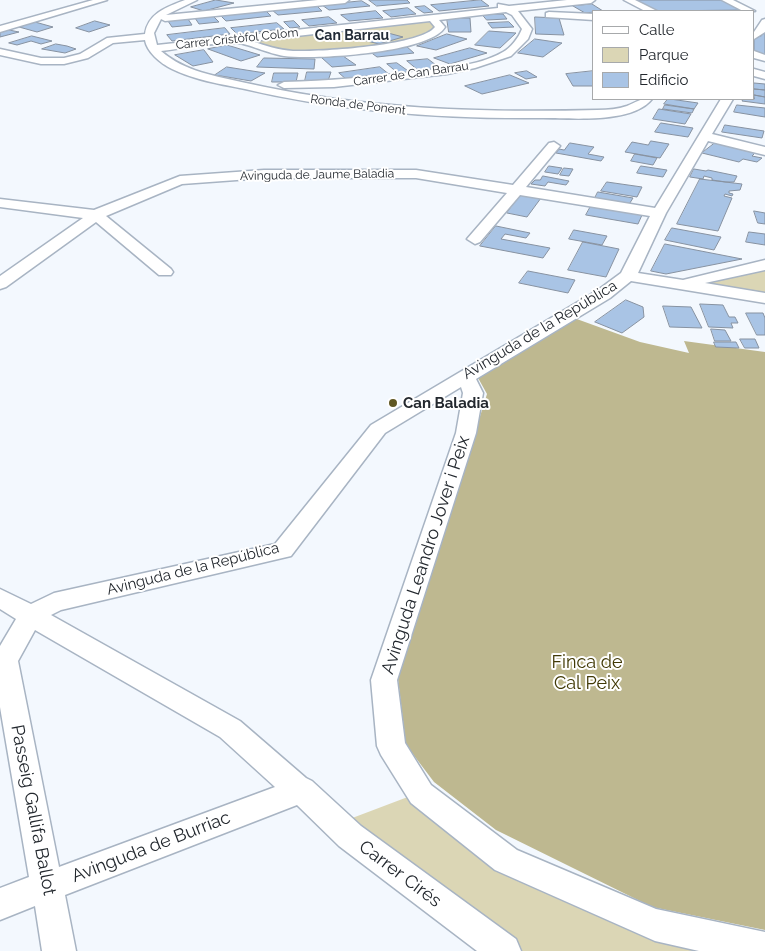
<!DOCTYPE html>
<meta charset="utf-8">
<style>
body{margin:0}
#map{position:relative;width:765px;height:951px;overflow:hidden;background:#f3f8fe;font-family:Raleway,sans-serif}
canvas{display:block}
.legend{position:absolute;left:592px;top:10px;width:162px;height:90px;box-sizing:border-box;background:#fff;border:1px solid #a7a9ab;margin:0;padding:6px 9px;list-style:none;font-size:15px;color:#23282e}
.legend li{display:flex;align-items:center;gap:10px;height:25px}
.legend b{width:25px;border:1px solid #a7a9ab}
</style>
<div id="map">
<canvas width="765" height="951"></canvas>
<ul class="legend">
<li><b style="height:6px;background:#fff"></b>Calle</li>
<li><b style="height:14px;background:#dbd6b5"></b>Parque</li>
<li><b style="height:14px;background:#a9c4e5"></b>Edificio</li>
</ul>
</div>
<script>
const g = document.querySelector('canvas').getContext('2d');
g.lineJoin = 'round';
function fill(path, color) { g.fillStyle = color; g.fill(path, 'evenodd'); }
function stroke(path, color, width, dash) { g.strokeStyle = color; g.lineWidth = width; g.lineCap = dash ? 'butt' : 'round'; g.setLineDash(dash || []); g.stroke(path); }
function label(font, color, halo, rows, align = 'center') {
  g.font = font + ' Raleway,sans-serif'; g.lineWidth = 4; g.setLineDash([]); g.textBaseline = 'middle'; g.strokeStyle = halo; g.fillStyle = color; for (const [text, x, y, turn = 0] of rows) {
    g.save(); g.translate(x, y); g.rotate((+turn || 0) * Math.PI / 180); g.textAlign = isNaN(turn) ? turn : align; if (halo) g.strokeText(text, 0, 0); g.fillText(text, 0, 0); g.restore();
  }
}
const green = new Path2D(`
 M428,22l6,3 -1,8c-44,15 -112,24 -159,17 -8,-1 -17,-6 -25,-8z
 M765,270v25l-55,-8 -2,-6z
 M413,795l87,68 236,88h-220l-169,-131z`);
const forest = new Path2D(`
 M574,318l66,24 49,11 -5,-12 81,11v578l-113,-23 -156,-77 -62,-48 -28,-37 -8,-66 89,-285 -10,-18z`);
const building = new Path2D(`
 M216,0l18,3 -30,8 -13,-4z
 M369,0h38l3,3 -33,3z
 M481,0l8,6 -50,5 -8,-6z
 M630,0h93l23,10 -92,1z
 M362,1l8,5 -41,4 -7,-5z
 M592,4l11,7 -18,2 -12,-7z
 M316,5l6,6 -44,4 -6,-5z
 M425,6l8,6 -9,1 -9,-6z
 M408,8l8,6 -25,3 -8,-6z
 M265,10l6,6 -45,5 -6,-6z
 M376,11l7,7 -34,3 -8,-6z
 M482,14h21l4,5 -20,1z
 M213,16l6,6 -20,2 -4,-6z
 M329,17l8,6 -28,3 -7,-6z
 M535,17l24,1 5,17 -28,-1z
 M447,18h23l1,14h-22z
 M188,19l4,6 -20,2 -4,-6z
 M95,21l15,4 -21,7 -13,-4z
 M294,21l6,6 -10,1 -6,-6z
 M35,22l18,5 -16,5 -18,-5z
 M509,22l5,5 -22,1 -4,-5z
 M277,23l7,6 -47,5 -6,-6z
 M225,28l5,6 -58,7 -5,-6z
 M765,28v28h-1l-10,-4v-14l7,-2z
 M9,30l10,2 -19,5v-5z
 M489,31l27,2 -16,15 -25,-3z
 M388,33l15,4 -24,7 -16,-4z
 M447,34l20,5 -31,11 -19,-4z
 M32,36l20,5 -11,3 -10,-3 -14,4 -8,-2z
 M535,39l27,4 -19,14 -25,-4z
 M56,44l11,2 9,3 -11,4 -23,-4z
 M227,45l33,10 -19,6 -33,-12z
 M406,46l8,7 -37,4 -8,-6z
 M470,48l17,5 -37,11 -16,-6z
 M204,50l9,12 -20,4 -18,-11z
 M343,56l13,9 -24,2 -10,-9z
 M264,58l51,1 -1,10 -57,-2z
 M428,59l12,9 -21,3 -12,-10z
 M397,63l14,10 -12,1 -12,-10z
 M227,67l38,6 -14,8 -36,-6z
 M380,67l10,8 -43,5 -8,-7z
 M527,71l10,6 -11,2 -11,-6z
 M594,71v15h-21l-7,-12z
 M307,72h24l-3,9h-23z
 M274,73h24l-2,9h-24z
 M510,75l19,8 -47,11 -17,-8z
 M754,83l11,1v6l-11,-1z
 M754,89l11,1v7l-11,-2z
 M754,95l11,2v7l-23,-3 1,-2h11z
 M668,99h2l28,4 -4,6 -30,-5z
 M665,105l29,4 -2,4 -29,-4z
 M737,105l28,3v9l-31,-5z
 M659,109l32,5 -6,10 -32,-5z
 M661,123l32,5 -5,9 -33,-5z
 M725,125l39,6 -2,7 -40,-6z
 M651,141l18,3 -9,14 -35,-6 7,-10 16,3z
 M570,143l24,4 -6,7 16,3 -3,4 -45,-8 3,-4 5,1z
 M715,143l40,10 -3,3 10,2 -5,4 -14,-3 -4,3 -37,-9z
 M635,154l22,4 -4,7 -22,-4z
 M549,166l13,2 -4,6 -13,-2z
 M641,166l26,4 -4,7 -26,-4z
 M564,168l9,1 -4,7 -9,-1z
 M694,169l12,2 2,-1 29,6 -3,6h-8l-14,-2v-2l-8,-2 -1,3 -13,-2z
 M543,176l26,5 -3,4 -18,-3 -3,4 -14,-2 4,-4h5z
 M700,179l42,5 -2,6 -11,1v2l4,1 -1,2 -7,-2 -1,2 8,2 -14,33 -41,-7z
 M607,182l35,5 -5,10 -36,-6z
 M598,192l35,6 -5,8 -34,-6z
 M521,194l20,4 -14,19 -20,-4z
 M591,206l51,9 -4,9 -52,-9z
 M754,211l11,2v11l-7,-1z
 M496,226l34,7 -4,5 -21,-4 -4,5 49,9 -7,10 -63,-12z
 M672,228l49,9 -7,13 -49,-10z
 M574,230l33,6 -5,9 -33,-6z
 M749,232l16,2v11l-19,-3z
 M583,242l36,7 -13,28 -38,-7z
 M665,244l77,15 -76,15 -15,-3z
 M528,271l47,9 -7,13 -49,-10z
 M626,300l17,7 1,10 -22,16 -27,-11z
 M700,304l23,1 6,12h6l3,6h-7l2,5 -24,-1z
 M663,306l28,1 11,21 -32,-1z
 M746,313h17l2,5v17h-8z
 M711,329l14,1 6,11h-16z
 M740,339h15l4,9h-14z
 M714,342h22l3,6 -23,-1z`);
const street = new Path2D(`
 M93,0h14l-107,32v-6z
 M185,0h12l-31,15 152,-15h31l-4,3 -180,18 -4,-2 -7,14 3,12 341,-37v-4l11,2 58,-6h28l-4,3 -73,8 14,18 -4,10 -17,17 -36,12 -28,6 -113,13 -50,1 -6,-3 6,-3c44,-1 86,-5 129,-10 29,-4 64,-5 90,-20 8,-4 16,-15 19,-23l-10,-14 -6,-3 -67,8 6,7c-15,26 -131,33 -161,29 -14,-2 -38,-13 -47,-13 -25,-1 -51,5 -76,8 24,21 55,25 85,32 116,26 233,30 351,27 11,0 21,-1 30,-4 10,-4 14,-8 25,-7 -20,25 -80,19 -109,19 -101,1 -200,-6 -298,-29 -24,-5 -51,-9 -73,-20 -12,-6 -25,-17 -27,-29l-32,3 -25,15 -24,6h-23l-41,-9v-6l41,9h23l16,-4 27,-16 38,-4c3,-21 22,-27 40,-34zM430,21l5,6c-14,19 -117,25 -142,24 -14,-1 -28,-5 -41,-10z
 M624,0h11l22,11h-12z
 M722,0h11l22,11h-12z
 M549,12l45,2v6l-48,-3v-4z
 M765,19v13l-11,7v-7l8,-12z
 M754,51l11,4v6l-11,-3z
 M754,69l11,3v7l-11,-3z
 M721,99h12l-21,35 53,13v8l-57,-14 -42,72 -28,60 45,7 82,-20v10l-60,13 60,10v10l-134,-22 -21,17 -134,81 7,14 -7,40 -79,247 8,63 26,42 86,65 139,59 109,23v19h-66l-44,-10 -160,-71 -84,-67 -30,-48 -4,-9 -6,-66 85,-247 7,-40 -2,-6 -76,46 -94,123 -230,54 -10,5 189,106 66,57 6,3 49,45 155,113 5,12h-44l-138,-105 -42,-41 -232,90 11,56h-34l-7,-45 -35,14v-32l29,-11 -29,-170v-61l16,-27 -16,-10v-20l31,15 23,-11 221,-49 96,-119 227,-135 23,-17 29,-57 -130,-21 -40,47 -5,2 -8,-5 40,-46 -91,-15h-152l-82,6 -76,32 65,53 2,3 -2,3h-12l-63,-53 -90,65 -6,2v-13l83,-58 -83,-11v-8l94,11 86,-34 84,-6h152l97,15 36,-42 5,-1 6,4 -34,41 129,21zM35,630l185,107 55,50 -216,80 -41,-206z`);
const markers = [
 [393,403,5,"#5f5723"]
];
const farStreetnames = [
 ["Carrer Cristòfol Colom",237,39,-6],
 ["Carrer de Can Barrau",411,74,-8],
 ["Ronda de Ponent",358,105,7],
 ["Avinguda de Jaume Baladia",317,175,-1]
];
const farNeighbourhoodnames = [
 ["Can Barrau",352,36]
];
const streetNames = [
 ["Avinguda de la República",540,330,-31],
 ["Avinguda de la República",193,569,-14]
];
const poiNames = [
 ["Can Baladia",403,403]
];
const nearStreetnames = [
 ["Avinguda Leandro Jover i Peix",426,555,-72],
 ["Passeig Gallifa Ballot",33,810,79],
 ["Avinguda de Burriac",151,847,-21],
 ["Carrer Cirés",400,874,37]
];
const nearParknames = [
 ["Finca de",587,663],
 ["Cal Peix",587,684]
];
fill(green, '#dbd6b5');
fill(forest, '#beb890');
fill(building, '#a9c4e5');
stroke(building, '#8792a1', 1);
stroke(street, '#a8b4c3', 3);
fill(street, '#fff');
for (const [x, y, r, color] of markers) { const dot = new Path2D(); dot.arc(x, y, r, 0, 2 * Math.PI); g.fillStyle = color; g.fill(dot); stroke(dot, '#fff', 2); }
label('12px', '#23282e', '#fff', farStreetnames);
label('bold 14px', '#222b37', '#fff', farNeighbourhoodnames);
label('15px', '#23282e', '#fff', streetNames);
label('bold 15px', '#23282e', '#fff', poiNames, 'left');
label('18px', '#23282e', '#fff', nearStreetnames);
label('18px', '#413905', '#fff', nearParknames);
</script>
